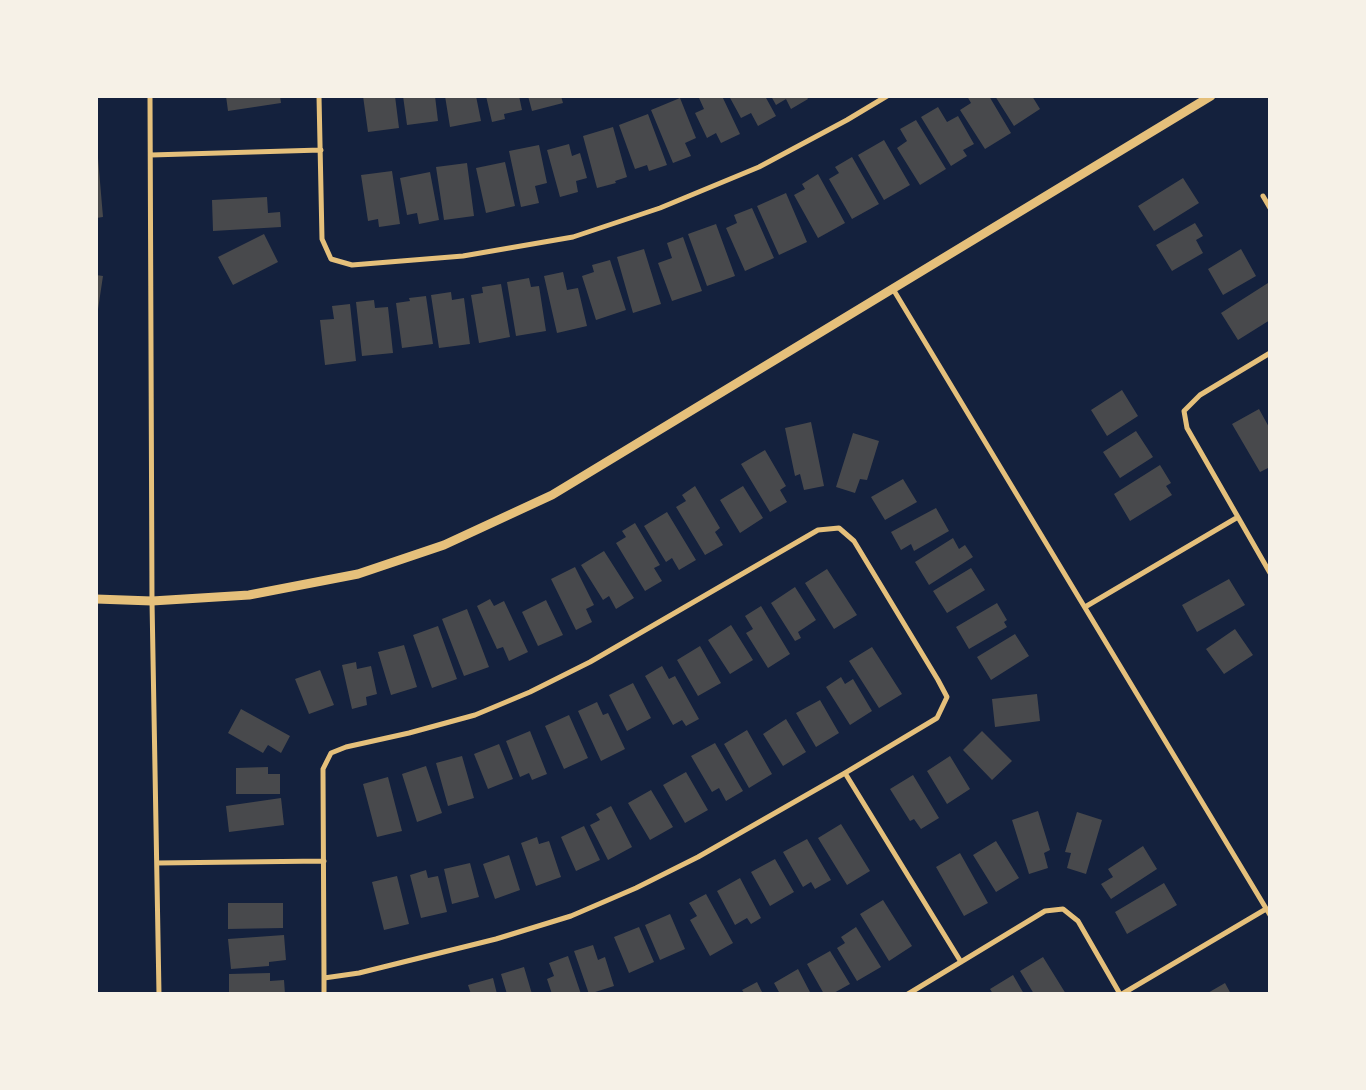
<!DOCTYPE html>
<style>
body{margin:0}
#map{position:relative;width:1366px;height:1090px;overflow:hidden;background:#14213d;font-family:"Nunito Sans",sans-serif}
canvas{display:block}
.frame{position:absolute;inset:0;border:98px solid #f6f1e7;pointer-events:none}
</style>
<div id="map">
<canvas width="1366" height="1090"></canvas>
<div class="frame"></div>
</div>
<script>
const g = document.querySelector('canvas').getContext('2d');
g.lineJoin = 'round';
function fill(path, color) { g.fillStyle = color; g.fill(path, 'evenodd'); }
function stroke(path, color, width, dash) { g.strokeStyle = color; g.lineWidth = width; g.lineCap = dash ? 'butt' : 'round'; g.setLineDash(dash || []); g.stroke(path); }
const building = new Path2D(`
 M226,96h54l1,7 -53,8z
 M363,96h32l4,32 -31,4z
 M403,96h32l3,25 -31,4z
 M445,96h31l5,25 -31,6z
 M486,96h33l3,14 -18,4 1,5 -13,3z
 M528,96h33l2,7 -31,8z
 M704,96h18l18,38 -19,9 -5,-10 -9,5 -12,-25 9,-4 -5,-11z
 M729,96h36l11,20 -18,10 -7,-13 -10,5z
 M771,96h35l2,3 -17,10 -5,-10 -10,6z
 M967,96h22l22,37 -26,16 -25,-39 11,-7z
 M995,96h37l8,13 -26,17z
 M680,98l16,40 -11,5 6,13 -18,7 -22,-53z
 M938,107l9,15 11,-6 16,28 -11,6 4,6 -16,10 -30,-49z
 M648,114l19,51 -18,6 -2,-6 -12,4 -16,-44z
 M916,120l30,49 -26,16 -23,-37 10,-7 -7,-12z
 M613,127l14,50 -12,4 1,2 -19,5 -14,-52z
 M884,140l26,45 -26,15 -26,-45z
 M569,144l3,12 8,-3 7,25 -11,3 2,11 -18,5 -13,-47z
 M539,145l8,38 -12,3 4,17 -18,4 -12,-56z
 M852,157l27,47 -27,15 -23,-40 10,-6 -4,-6z
 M96,158h2l5,59 -7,1z
 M505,162l10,44 -29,7 -10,-45z
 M467,163l7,53 -30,4 -8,-53z
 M392,171l8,53 -21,3 -1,-8 -10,2 -7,-46z
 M430,172l9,48 -20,4 -2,-11 -10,2 -7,-37z
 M818,174l27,49 -27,15 -24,-43 11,-6 -3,-5z
 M1183,178l16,25 -45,28 -16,-25z
 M786,193l21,49 -28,13 -22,-49z
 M267,197l1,16 12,-1 1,15 -68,4 -1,-31z
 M752,208l22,50 -29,13 -19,-43 11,-5 -3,-8z
 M1195,223l8,13 -7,4 7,13 -31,18 -16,-26z
 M716,224l19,52 -28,10 -19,-52z
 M264,234l14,28 -45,23 -15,-28z
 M683,237l19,54 -30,10 -14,-38 14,-5 -5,-15z
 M644,249l17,55 -28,9 -16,-56z
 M1241,249l15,27 -33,19 -15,-26z
 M610,260l16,50 -30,10 -14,-44 12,-4 -2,-7z
 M563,272l4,18 11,-2 9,38 -30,7 -13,-57z
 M96,275l7,1 -6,40h-1z
 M529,278l2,9 8,-1 7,45 -30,5 -9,-54z
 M1268,283l2,3v34l-32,20 -17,-27z
 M501,284l9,53 -31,6 -8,-48 12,-2 -1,-6z
 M451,292l1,8 12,-2 6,46 -31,4 -8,-53z
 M426,296l7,48 -31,4 -6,-45 14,-2 -1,-3z
 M374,300l1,8 13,-1 5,46 -31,3 -6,-54z
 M350,304l6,57 -31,4 -5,-45 14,-1 -2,-13z
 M1122,390l16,26 -31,20 -16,-26z
 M1259,409l11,20v38l-10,5 -28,-48z
 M811,422l13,64 -20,4 -4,-16 -5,2 -10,-48z
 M1136,431l17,26 -33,21 -17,-26z
 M853,433l26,8 -12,39 -7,-1 -5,14 -19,-6z
 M765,450l21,36 -6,4 7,12 -17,10 -29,-48z
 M1160,465l11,18 -5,3 6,9 -42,26 -16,-27z
 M903,479l14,23 -32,18 -14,-23z
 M695,486l25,42 -5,4 8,13 -18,10 -29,-48 10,-6 -4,-6z
 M743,486l20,32 -23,15 -20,-33z
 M936,508l13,23 -35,20 -3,-7 -10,6 -10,-18z
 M667,512l29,48 -17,10 -7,-12 -6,4 -22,-36z
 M635,523l25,42 -6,3 8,13 -17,10 -29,-48 10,-6 -4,-6z
 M953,538l6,11 6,-4 8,12 -44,28 -14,-23z
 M604,551l30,47 -18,11 -7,-13 -6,4 -22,-35z
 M575,567l19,38 -8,4 6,13 -16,8 -25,-51z
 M971,568l14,22 -38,23 -14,-22z
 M827,569l30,46 -23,14 -29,-46z
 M1229,579l16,26 -48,27 -15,-27z
 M795,587l21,33 -18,12 3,6 -6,3 -24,-38z
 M490,599l4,7 10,-5 24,51 -19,9 -6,-14 -6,2 -20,-43z
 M546,600l17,35 -25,11 -16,-34z
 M997,603l10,17 -3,2 3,5 -38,22 -13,-22z
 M761,606l29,48 -22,14 -22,-35 7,-4 -8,-13z
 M467,609l22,58 -25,9 -22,-57z
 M731,625l22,35 -23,14 -22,-34z
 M438,626l19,53 -25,9 -19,-53z
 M1235,629l18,26 -29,19 -18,-25z
 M1015,634l14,22 -38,24 -14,-23z
 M404,645l13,42 -26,8 -13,-43z
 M700,646l21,37 -23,13 -21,-36z
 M872,647l30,47 -23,14 -30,-47z
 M356,662l1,7 14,-3 6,28 -11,3 1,8 -15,4 -10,-44z
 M662,666l7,13 6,-3 24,43 -13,7 -4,-6 -9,5 -28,-49z
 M320,670l14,35 -25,9 -14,-35z
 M841,677l4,7 8,-5 19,32 -22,14 -24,-38z
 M633,683l18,35 -24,13 -18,-36z
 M1037,694l3,27 -45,6 -3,-28z
 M820,700l19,33 -23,14 -20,-34z
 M597,702l6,13 5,-2 17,36 -24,12 -23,-50z
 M241,709l49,27 -9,17 -13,-8 -5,8 -35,-20z
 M569,715l19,43 -24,11 -19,-43z
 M786,719l20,33 -23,14 -20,-32z
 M747,730l25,44 -23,14 -25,-44z
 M530,731l17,43 -15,6 -3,-7 -9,4 -14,-36z
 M982,731l30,30 -20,19 -29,-30z
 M715,743l28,48 -17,10 -7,-13 -7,4 -21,-36z
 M499,744l14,35 -25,10 -14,-35z
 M462,756l12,42 -26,8 -12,-43z
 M950,756l20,33 -23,15 -20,-33z
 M426,766l16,47 -25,9 -15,-48z
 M268,767v7h12v20h-44v-26z
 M686,772l22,38 -23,13 -22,-38z
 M913,775l26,43 -18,11 -7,-10 -4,2 -20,-32z
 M388,777l14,54 -25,6 -14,-53z
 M651,790l22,37 -23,13 -22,-37z
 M281,798l3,27 -55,7 -3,-26z
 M611,806l21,41 -24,13 -18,-35 10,-5 -4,-6z
 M1038,811l12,39 -6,3 4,15 -19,6 -17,-54z
 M1077,812l25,8 -16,54 -19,-6 4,-15 -6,-1z
 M841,824l29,47 -23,14 -29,-47z
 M584,826l16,34 -24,11 -15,-34z
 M537,837l2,7 10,-3 12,36 -25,9 -15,-43z
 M807,839l24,41 -16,9 -4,-7 -8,5 -20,-35z
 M996,841l23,37 -23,14 -23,-37z
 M1143,846l14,23 -46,30 -10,-15 12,-7 -5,-8z
 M960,853l28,50 -24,13 -28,-49z
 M509,855l11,35 -25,9 -12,-35z
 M775,859l19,33 -24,14 -19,-34z
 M470,863l9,34 -27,7 -8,-35z
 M426,870l2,8 10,-2 9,36 -26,6 -11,-43z
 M397,876l12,48 -25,6 -12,-48z
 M740,878l21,40 -10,6 -4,-6 -12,7 -18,-34z
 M1164,883l13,22 -50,29 -12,-22z
 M706,894l27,49 -23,13 -20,-36 7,-4 -8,-13z
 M883,900l29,46 -23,15 -29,-47z
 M228,903h55v25l-55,1z
 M670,914l15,35 -25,11 -15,-35z
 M639,927l15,35 -25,11 -15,-36z
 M856,927l25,40 -24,14 -20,-33 8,-5 -4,-6z
 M284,935l2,25 -17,2v4l-38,3 -3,-30z
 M593,945l5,15 7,-3 9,29 -25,8 -15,-43z
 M830,951l20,33 -18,10h-8l-17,-30z
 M568,956l13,38h-14l-1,-1 -14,1 -5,-15 7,-3 -5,-13z
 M1043,957l23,37h-32l-14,-23z
 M524,967l8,27h-25l-6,-20z
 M798,969l13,25h-31l-6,-11z
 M270,973v8l14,-1 1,14h-56v-20z
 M1013,975l11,19h-31l-3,-5z
 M493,978l4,16h-26l-3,-9z
 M757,982l6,12h-18l-3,-4z
 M1225,983l6,11h-25z`);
const minor = new Path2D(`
 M150,96l2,505 7,393
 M319,96l3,143 9,20 21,6 111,-9 110,-19 87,-29 99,-41 88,-47 40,-24
 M151,155l170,-5
 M1263,196l7,12
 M893,289l377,626
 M1270,353l-70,42 -16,16 3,17 83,145
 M1085,607l153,-90
 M845,773l116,189
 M157,863l167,-2
 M324,978l35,-5 137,-34 75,-23 65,-28 62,-31 147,-84 92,-55 10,-21 -9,-17 -84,-139 -15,-13 -21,2 -228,132 -60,30 -55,23 -66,18 -63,14 -15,6 -8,16 1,209v16
 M908,994l137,-83 18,-2 15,12 42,73
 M1122,994l144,-85`);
const tertiary = new Path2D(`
 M96,599l56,2 97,-6 109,-21 86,-29 108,-50 659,-399`);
fill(building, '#48494c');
stroke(minor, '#e5c07b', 5);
stroke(tertiary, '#e5c07b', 9);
</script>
